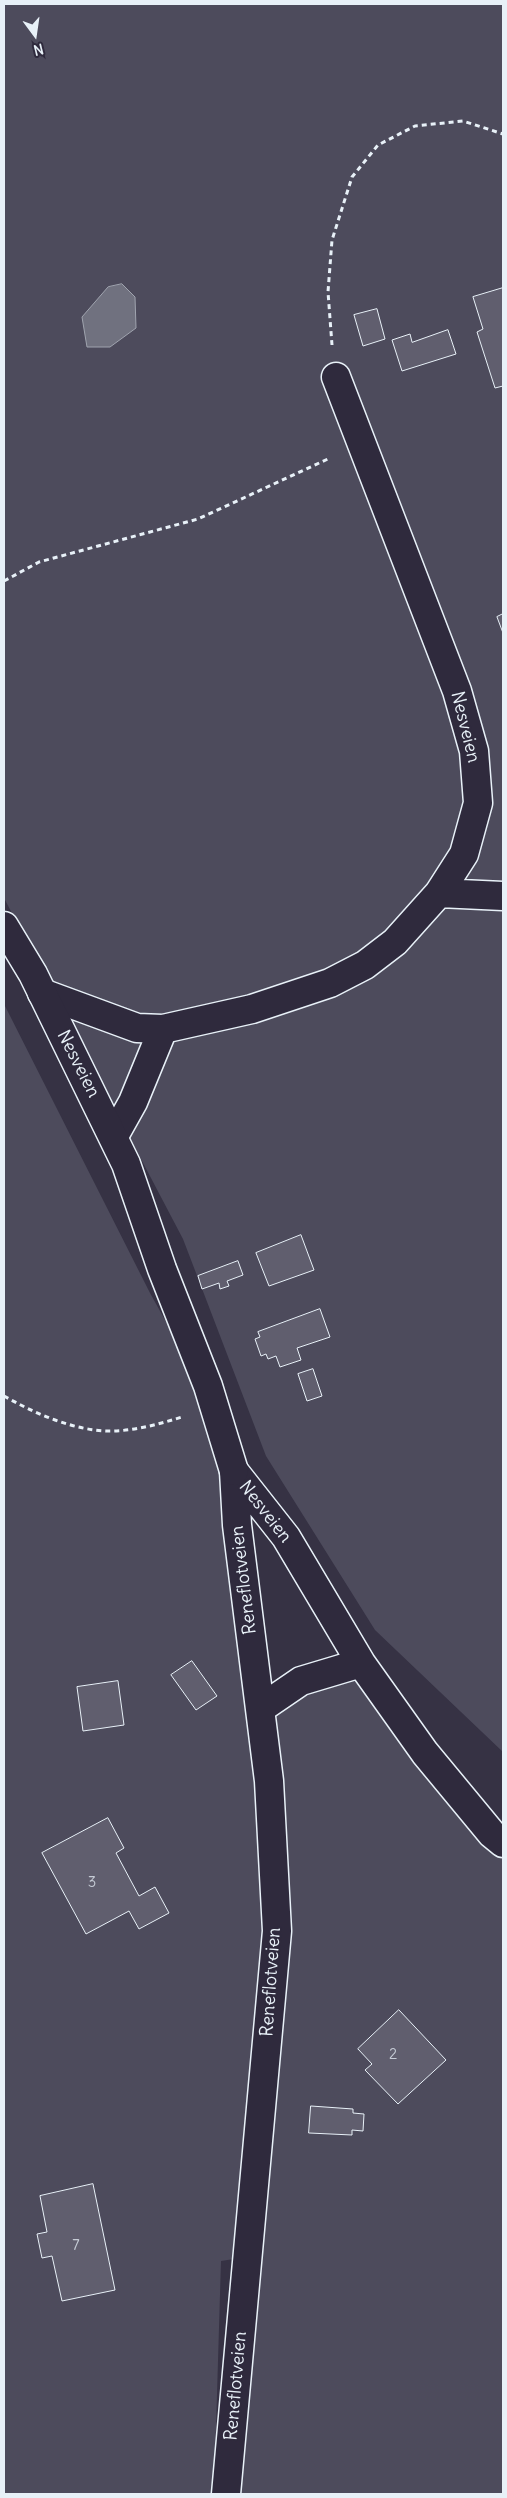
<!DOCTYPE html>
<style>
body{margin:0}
#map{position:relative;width:507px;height:2498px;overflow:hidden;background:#363244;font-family:Delius,sans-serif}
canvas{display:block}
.frame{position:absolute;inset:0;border:5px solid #e8f1f8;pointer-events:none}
.north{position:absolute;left:10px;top:10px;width:50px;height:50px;-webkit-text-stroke:4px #2f2a3d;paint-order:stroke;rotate:166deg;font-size:14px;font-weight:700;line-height:20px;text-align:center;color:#e8f1f8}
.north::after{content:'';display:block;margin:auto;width:18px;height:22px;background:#e8f1f8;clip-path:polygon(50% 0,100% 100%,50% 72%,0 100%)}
</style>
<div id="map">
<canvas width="507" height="2498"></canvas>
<div class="frame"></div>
<div class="north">N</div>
</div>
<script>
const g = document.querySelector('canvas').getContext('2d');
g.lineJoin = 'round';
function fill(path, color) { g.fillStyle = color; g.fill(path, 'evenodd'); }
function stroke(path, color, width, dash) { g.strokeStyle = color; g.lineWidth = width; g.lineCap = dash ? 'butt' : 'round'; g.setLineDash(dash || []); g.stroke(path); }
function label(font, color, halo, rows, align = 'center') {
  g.font = font + ' Delius,sans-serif'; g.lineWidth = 4; g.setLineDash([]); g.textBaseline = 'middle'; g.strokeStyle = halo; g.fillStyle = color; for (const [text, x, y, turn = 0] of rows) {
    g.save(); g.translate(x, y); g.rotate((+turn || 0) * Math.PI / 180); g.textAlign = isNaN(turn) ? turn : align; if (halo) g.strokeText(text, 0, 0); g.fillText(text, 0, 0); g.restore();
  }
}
const green = new Path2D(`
 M4,4h499v1748l-128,-122 -109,-174 -83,-217 -179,-341z
 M4,1004l146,289 70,126 40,290 101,-46 142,180v651h-277l21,-237 -26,4 -7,233h-210z`);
const water = new Path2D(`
 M122,284l13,13 1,31 -26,19h-23l-5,-30 26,-30z`);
const building = new Path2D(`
 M503,288v98l-8,2 -18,-56 6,-3 -10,-32z
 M377,309l8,30 -22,7 -9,-31z
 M448,330l8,24 -54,17 -10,-31 18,-6 2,8z
 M503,614v19l-6,-16z
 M301,1235l13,35 -45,16 -13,-33z
 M238,1261l5,14 -16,6 2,5 -9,3 -1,-6 -17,6 -4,-13z
 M320,1309l10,28 -33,11 4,12 -21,7 -4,-11 -8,3 -2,-5 -5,2 -6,-17 5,-2 -2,-5z
 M313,1369l9,27 -15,5 -9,-27z
 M192,1661l25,35 -21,14 -25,-35z
 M118,1681l6,44 -41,6 -6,-44z
 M108,1818l16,30 -8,5 23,43 16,-9 14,26 -30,16 -10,-18 -43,23 -44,-81z
 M399,2010l47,50 -48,44 -33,-34 7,-6 -14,-15z
 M311,2106l42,3v4l11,1 -1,17 -11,-1v5l-43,-2z
 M93,2184l22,106 -53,11 -10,-45 -10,2 -5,-24 10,-2 -7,-36z`);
const path = new Path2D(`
 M332,345l-4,-53 4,-52 20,-63 26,-32 37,-19 48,-5 40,13
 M4,581l35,-19 159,-43 132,-61
 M4,1396c30,17 70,35 106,35 25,0 49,-7 72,-14`);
const minor = new Path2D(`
 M439,893l64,3
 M42,993l95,35 26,1 89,-20 78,-26 35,-18 30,-23 44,-49 25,-39 14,-51 -4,-52 -17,-60 -121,-314
 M114,1136l19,-34 30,-73
 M234,1471l52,66 75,126 64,90 67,81 11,9
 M260,1709l41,-28 60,-18
 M226,2494l51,-563 -8,-150 -32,-256 -3,-54`);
const major = new Path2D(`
 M4,926l29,48 93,190 36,105 46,117 26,85`);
const numberNames = [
 ["3",92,1883],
 ["2",393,2055],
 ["7",76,2246]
];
const streetNames = [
 ["Nesveien",465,727,76],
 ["Nesveien",78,1064,63],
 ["Nesveien",265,1512,52],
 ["Reneflotveien",244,1580,-97],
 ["Reneflotveien",271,1982,-86],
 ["Reneflotveien",236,2386,-85]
];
fill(green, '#4d4b5c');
fill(water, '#70717f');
stroke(water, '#a0a4af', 1);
fill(building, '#605e6e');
stroke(building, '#e8f1f8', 1);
stroke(minor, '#e8f1f8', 31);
stroke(major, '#e8f1f8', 31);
stroke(path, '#e8f1f8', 3, [5, 4]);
stroke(minor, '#2f2a3d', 28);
stroke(major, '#2f2a3d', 28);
label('15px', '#c6ccd6', null, numberNames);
label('18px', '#e8f1f8', '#2f2a3d', streetNames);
</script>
